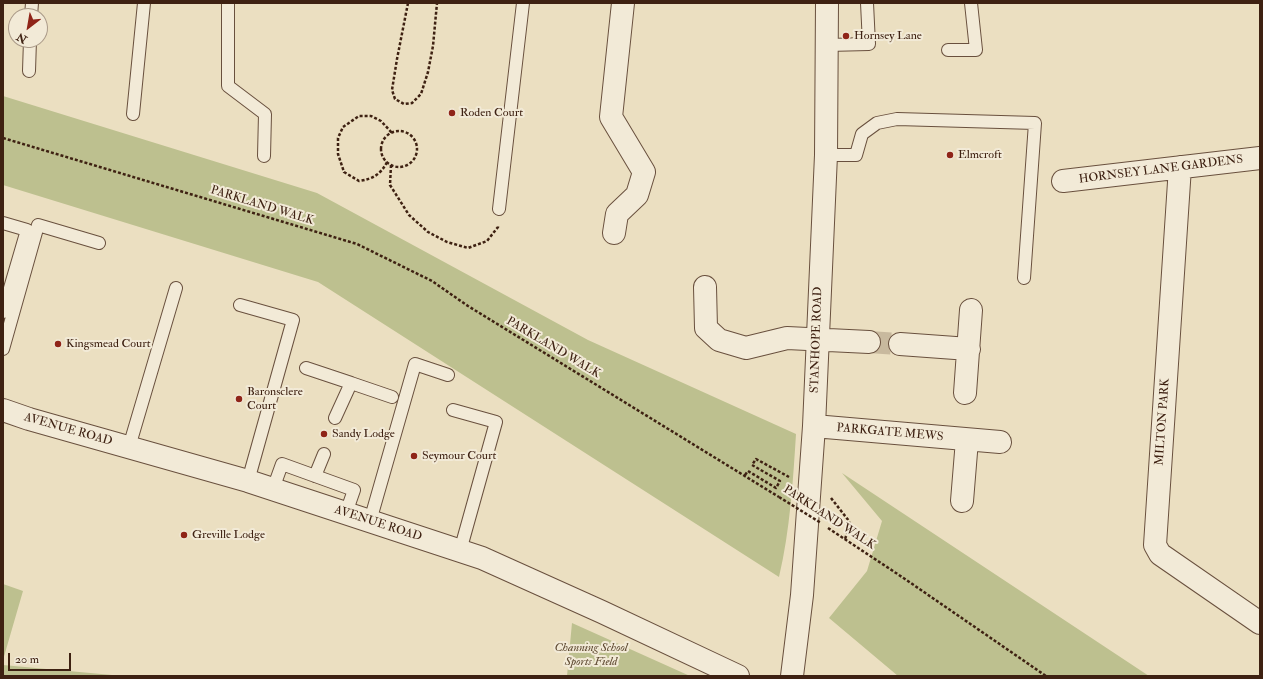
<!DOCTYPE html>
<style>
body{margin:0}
#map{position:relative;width:1263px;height:679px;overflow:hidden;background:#ebdfc1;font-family:"IM FELL Double Pica",serif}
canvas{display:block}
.frame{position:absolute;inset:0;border:4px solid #3e2112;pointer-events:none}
.north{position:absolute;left:8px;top:8px;width:40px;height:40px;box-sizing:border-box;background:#f2ead7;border:1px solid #aa9a88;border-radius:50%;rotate:211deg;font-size:11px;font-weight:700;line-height:16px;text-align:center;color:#3e2112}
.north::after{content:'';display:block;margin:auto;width:14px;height:18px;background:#8f2418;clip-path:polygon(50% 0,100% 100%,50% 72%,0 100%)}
.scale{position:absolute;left:8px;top:653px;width:63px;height:18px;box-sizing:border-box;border:2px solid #3e2112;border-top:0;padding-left:5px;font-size:12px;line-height:14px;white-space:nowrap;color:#3e2112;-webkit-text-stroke:3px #f2ead7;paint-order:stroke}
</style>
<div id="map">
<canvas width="1263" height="679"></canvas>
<div class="frame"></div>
<div class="north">N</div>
<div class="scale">20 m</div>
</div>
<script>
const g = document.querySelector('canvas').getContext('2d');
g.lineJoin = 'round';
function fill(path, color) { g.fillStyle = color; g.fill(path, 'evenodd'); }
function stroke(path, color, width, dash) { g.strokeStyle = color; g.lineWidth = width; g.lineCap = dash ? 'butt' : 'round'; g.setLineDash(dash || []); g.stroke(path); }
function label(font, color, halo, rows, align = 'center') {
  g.font = font + ' "IM FELL Double Pica",serif'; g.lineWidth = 4; g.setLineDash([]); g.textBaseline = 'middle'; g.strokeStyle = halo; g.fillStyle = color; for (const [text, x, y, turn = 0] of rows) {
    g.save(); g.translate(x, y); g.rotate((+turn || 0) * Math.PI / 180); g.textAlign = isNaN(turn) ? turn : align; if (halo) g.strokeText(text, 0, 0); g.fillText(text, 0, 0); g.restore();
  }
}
const green = new Path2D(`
 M3,96l314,97 271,147 208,94c-3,47 -6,96 -17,143l-461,-295 -315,-97z
 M842,473l307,203h-251l-69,-58 38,-47 15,-50z
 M3,584l20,7 -20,69z
 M572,623l118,53h-123z
 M3,665l120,11h-120z`);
const minorTunnel = new Path2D(`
 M869,342l31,2`);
const path = new Path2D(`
 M408,3l-11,56 -5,31 3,9 9,5 8,-1 9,-9 7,-22 5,-26 4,-43
 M381 149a18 18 0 1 1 36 0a18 18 0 1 1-36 0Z
 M3,138l354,106 75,37 36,25 311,191
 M387,162c-6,12 -14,17 -28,19l-15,-9 -6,-18v-16l5,-11 16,-11h12l10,5 11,12
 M391,165l-1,20 19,30 19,17 19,10 21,6 19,-7 11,-14v-2
 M745,475l3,-4 28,17 4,-7 -28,-16 4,-6 33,18
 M831,498l18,23 1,4 -5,14
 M828,528l77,51 141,97`);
const service = new Path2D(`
 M228,3v83l37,28 -1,42
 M31,16l1,-13
 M827,45l42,-1 -2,-41
 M948,50h28l-5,-47
 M29,71l1,-31
 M133,114l11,-111
 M826,155h30l6,-21 15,-11 20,-4 138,4 -11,155
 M499,209l24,-206
 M3,223l24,7 -24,82
 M240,305l53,15 -45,161
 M3,349l35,-124 61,18
 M306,368l45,15 -16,35
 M351,383l41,14
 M453,410l43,12 -36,129
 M129,447l47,-159
 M315,476l9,-22
 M273,489l9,-25 72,26 -8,23
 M370,521l45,-157 33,11`);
const minor = new Path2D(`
 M1180,167l-25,378 5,9 100,69
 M1063,181l197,-23
 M614,233l3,-19 20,-19 7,-23 -33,-55 12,-114
 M705,287l1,41 13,12 27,8 41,-10 82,4
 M900,344l69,5
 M965,393l6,-83
 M3,410l26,9 219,62 234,77 120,54 136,64
 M814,426l186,16
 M962,501l5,-61
 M792,676l10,-81 12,-169 12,-271 1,-152`);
const pathBridge = new Path2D(`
 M779,497l42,26`);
const markers = [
 [846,36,4,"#8f2418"],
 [452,113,4,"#8f2418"],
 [950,155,4,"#8f2418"],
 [58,344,4,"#8f2418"],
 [239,399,4,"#8f2418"],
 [324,434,4,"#8f2418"],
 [414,456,4,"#8f2418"],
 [184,535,4,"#8f2418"]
];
const poiNames = [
 ["Hornsey Lane",854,36],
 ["Roden Court",460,113],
 ["Elmcroft",958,155],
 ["Kingsmead Court",66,344],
 ["Baronsclere",247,392],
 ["Court",247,406],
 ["Sandy Lodge",332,434],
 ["Seymour Court",422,456],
 ["Greville Lodge",192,535]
];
const streetNames = [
 ["HORNSEY LANE GARDENS",1161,170,-7],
 ["PARKLAND WALK",262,206,17],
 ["STANHOPE ROAD",817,340,-88],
 ["PARKLAND WALK",553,348,31],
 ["MILTON PARK",1163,422,-86],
 ["AVENUE ROAD",68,430,16],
 ["PARKGATE MEWS",890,433,5],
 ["PARKLAND WALK",829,518,33],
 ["AVENUE ROAD",378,524,18]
];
const parkNames = [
 ["Channing School",591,648],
 ["Sports Field",591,662]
];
fill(green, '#bdc08f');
stroke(minorTunnel, '#c8b99e', 22, [22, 11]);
stroke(service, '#69503e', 14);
stroke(minor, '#69503e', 24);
stroke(path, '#3e2112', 2.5, [3, 2]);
stroke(service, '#f2ead7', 12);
stroke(minor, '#f2ead7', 22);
stroke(pathBridge, '#3e2112', 2.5, [3, 2]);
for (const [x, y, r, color] of markers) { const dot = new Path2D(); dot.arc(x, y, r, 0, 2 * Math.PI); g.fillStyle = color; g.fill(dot); stroke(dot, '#f2ead7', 1.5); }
label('12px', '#3e2112', '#f2ead7', poiNames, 'left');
label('12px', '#3e2112', '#f2ead7', streetNames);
label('italic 12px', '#5e4931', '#f2ead7', parkNames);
</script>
